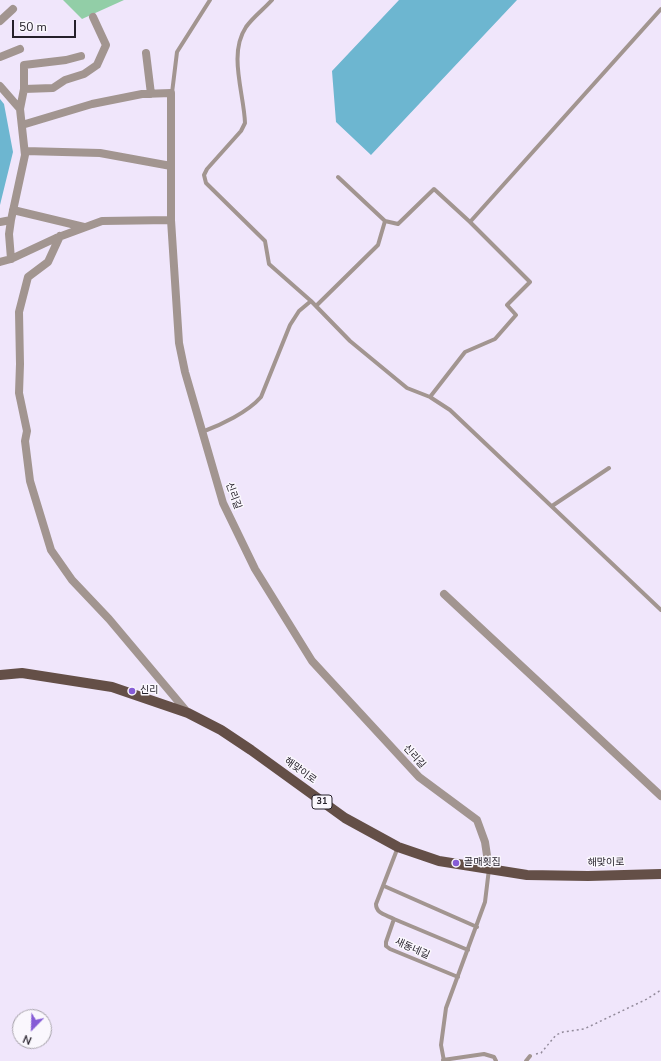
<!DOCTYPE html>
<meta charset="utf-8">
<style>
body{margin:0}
#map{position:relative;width:661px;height:1061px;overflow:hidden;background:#f0e6fb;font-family:"Nunito Sans",sans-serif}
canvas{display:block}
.north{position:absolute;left:12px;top:1009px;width:40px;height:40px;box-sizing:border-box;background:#faf7fd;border:1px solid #a5a1a9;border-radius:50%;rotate:203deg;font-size:11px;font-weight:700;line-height:16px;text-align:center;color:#25202a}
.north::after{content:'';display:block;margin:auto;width:14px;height:18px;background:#865cd6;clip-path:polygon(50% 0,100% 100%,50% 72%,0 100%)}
.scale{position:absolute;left:12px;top:20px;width:64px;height:18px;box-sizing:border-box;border:2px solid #25202a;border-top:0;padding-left:5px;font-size:12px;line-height:14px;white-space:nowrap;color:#25202a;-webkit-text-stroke:3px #faf7fd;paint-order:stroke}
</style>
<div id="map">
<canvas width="661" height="1061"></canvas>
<div class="north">N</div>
<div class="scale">50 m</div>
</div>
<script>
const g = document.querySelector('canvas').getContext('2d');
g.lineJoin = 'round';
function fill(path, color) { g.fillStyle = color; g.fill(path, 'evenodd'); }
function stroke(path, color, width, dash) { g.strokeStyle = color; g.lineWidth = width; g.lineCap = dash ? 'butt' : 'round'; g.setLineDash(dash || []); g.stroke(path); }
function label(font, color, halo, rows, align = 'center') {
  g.font = font + ' "Nunito Sans","Noto Sans KR",sans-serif'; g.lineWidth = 3; g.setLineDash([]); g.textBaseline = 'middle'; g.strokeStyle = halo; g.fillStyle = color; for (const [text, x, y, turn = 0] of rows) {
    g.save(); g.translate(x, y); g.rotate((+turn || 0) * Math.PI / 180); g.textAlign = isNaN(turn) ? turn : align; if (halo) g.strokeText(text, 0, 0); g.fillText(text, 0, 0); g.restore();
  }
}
const forest = new Path2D(`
 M63,0h61l-42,19z`);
const water = new Path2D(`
 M399,0h118l-146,155 -35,-33 -4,-51z
 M0,99l4,5 9,48 -13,53z`);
const path = new Path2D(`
 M536,1054l5,-1 15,-18 7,-3 21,-3 63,-30 14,-9`);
const service = new Path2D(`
 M272,0c-8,9 -19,17 -26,27 -18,27 -2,66 -1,96l-4,8 -34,38 -3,6 2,8 59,58 4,23 42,37 39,40 57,47 23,9 20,13 211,200
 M172,93l5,-41 33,-52
 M385,221l13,3 36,-35 36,33 60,60 -23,23 9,10 -21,24 -30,13 -35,45
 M470,222l191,-213
 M316,306l62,-61 7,-24 -47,-44
 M202,432c19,-7 46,-20 59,-35l29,-72 9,-14 12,-10
 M552,506l57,-38
 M398,847l-22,57c0,10 11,11 18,15l-8,23v4l4,3 68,28
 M384,886l93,41
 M394,919l74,31
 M443,1060l41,-6 10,3 2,4
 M444,1061l-3,-16 5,-37 39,-106 4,-33
 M526,1061l4,-5`);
const minor = new Path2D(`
 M0,21l13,-12
 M146,53l5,41
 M0,57l20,-8
 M0,86l20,23 5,46 -14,65 -11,2
 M24,89l29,-1 12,-8 19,-6 13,-9 9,-20 -13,-28
 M20,109l4,-20v-24l42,-5 15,-4
 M22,125l70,-21 50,-10 29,-1v127l8,123 6,29 38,131 32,66 57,92 107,116 58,43 8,22 4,27
 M25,151l75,2 71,13
 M13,210l71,17
 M11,220l-2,14 2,25
 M60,236l-12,26 -20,15 -9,35 1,52 -1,29 8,38 -2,10 5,40 21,69 21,30 37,39 79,94
 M0,262l11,-3 45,-21 46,-17 69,-1
 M444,594l217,202`);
const primary = new Path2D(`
 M0,675l22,-2 90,14 76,26 33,17 30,20 94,68 53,29 41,14 88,14 61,1 73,-2`);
const markers = [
 [132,691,4,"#865cd6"],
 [456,863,4,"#865cd6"]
];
const shields = [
 [322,802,20]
];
const shieldNames = [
 ["31",322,802]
];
const streetNames = [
 ["신리길",233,496,70],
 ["신리길",414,757,48],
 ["해맞이로",300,771,36],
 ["해맞이로",606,863,-1],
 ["새동네길",412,949,24]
];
const poiNames = [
 ["신리",140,691],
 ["골매횟집",464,863]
];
fill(forest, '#92cea7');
fill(water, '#6db6d0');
stroke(path, '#938b9b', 1.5, [2, 3]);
stroke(service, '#a29590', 4);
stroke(minor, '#a29590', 8);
stroke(primary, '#644f47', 10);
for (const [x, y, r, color] of markers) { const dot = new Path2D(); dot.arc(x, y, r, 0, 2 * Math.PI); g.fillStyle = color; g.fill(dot); stroke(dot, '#faf7fd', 1.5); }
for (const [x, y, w] of shields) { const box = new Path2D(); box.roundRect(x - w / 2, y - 7, w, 14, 3); g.fillStyle = '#faf7fd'; g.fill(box); stroke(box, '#25202a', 1); }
label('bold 9px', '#25202a', null, shieldNames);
label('10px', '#25202a', '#faf7fd', streetNames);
label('10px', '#25202a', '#faf7fd', poiNames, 'left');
</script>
